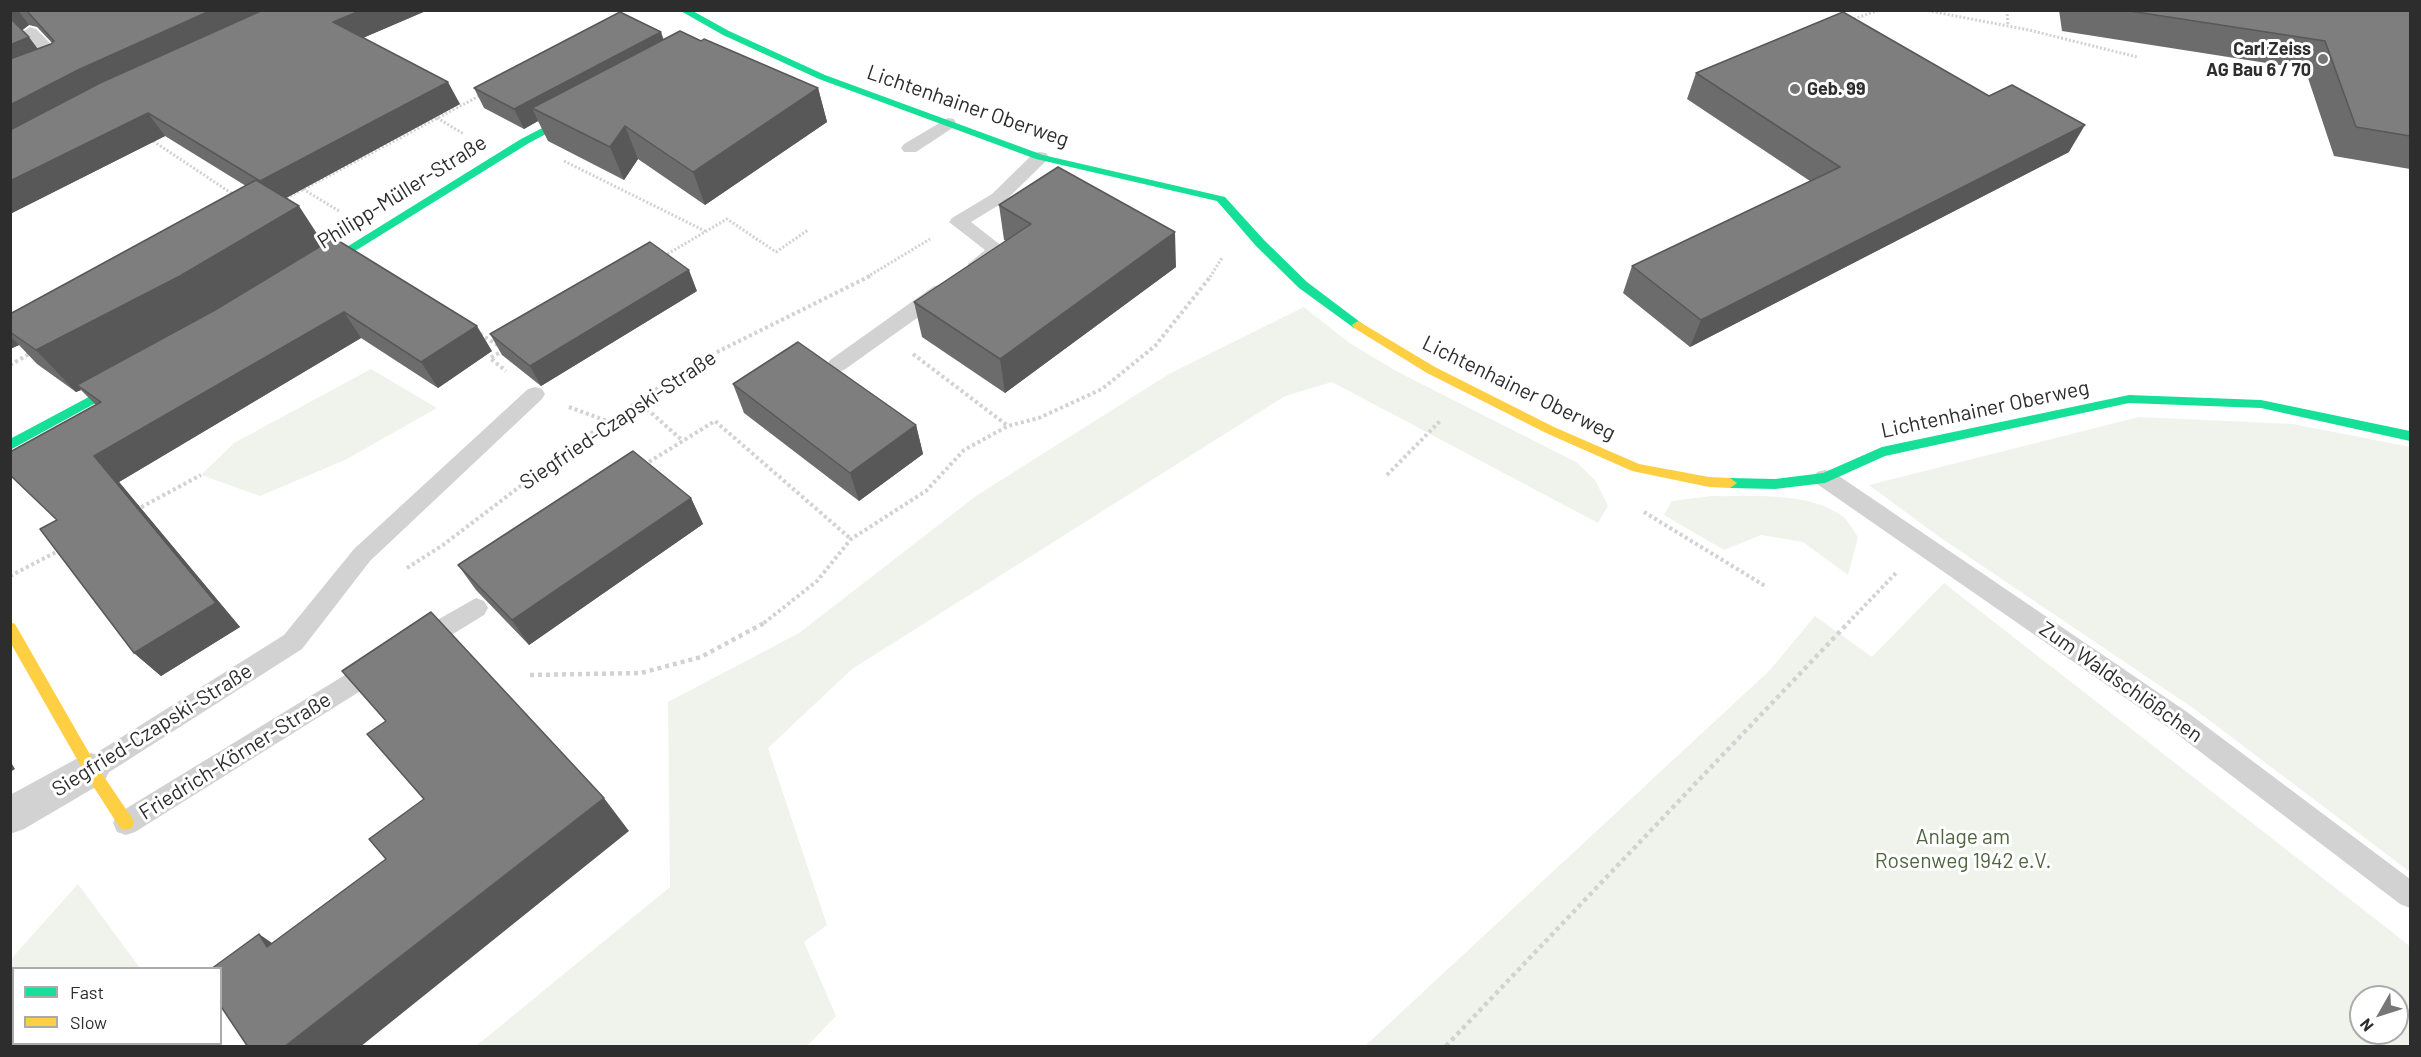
<!DOCTYPE html>
<meta charset="utf-8">
<style>
body{margin:0}
#map{position:relative;width:2421px;height:1057px;overflow:hidden;background:#fff;font-family:Barlow,sans-serif}
canvas{display:block}
.frame{position:absolute;inset:0;border:12px solid #2d2d2d;pointer-events:none}
.legend{position:absolute;left:12px;top:967px;width:210px;height:78px;box-sizing:border-box;background:#fff;border:2px solid #ababab;margin:0;padding:8px 10px;list-style:none;font-size:18px;color:#2d2d2d}
.legend li{display:flex;align-items:center;gap:12px;height:30px}
.legend b{width:30px;border:2px solid #ababab}
.north{position:absolute;left:2349px;top:985px;width:60px;height:60px;box-sizing:border-box;background:#fff;border:2px solid #ababab;border-radius:50%;rotate:231deg;font-size:16px;font-weight:700;line-height:24px;text-align:center;color:#2d2d2d}
.north::after{content:'';display:block;margin:auto;width:21px;height:27px;background:#767676;clip-path:polygon(50% 0,100% 100%,50% 72%,0 100%)}
</style>
<div id="map">
<canvas width="2421" height="1057"></canvas>
<div class="frame"></div>
<ul class="legend">
<li><b style="height:8px;background:#16e098"></b>Fast</li>
<li><b style="height:8px;background:#ffcf43"></b>Slow</li>
</ul>
<div class="north">N</div>
</div>
<script>
const g = document.querySelector('canvas').getContext('2d');
g.lineJoin = 'round';
function fill(path, color) { g.fillStyle = color; g.fill(path, 'evenodd'); }
function stroke(path, color, width, dash) { g.strokeStyle = color; g.lineWidth = width; g.lineCap = dash ? 'butt' : 'round'; g.setLineDash(dash || []); g.stroke(path); }
function label(font, color, halo, rows, align = 'center') {
  g.font = font + ' Barlow,sans-serif'; g.lineWidth = 6; g.setLineDash([]); g.textBaseline = 'middle'; g.strokeStyle = halo; g.fillStyle = color; for (const [text, x, y, turn = 0] of rows) {
    g.save(); g.translate(x, y); g.rotate((+turn || 0) * Math.PI / 180); g.textAlign = isNaN(turn) ? turn : align; if (halo) g.strokeText(text, 0, 0); g.fillText(text, 0, 0); g.restore();
  }
}
const green = new Path2D(`
 M1304,307l44,35 48,29 180,91 19,18 13,26 -10,17 -266,-141 -47,14 -433,273 -84,79 59,177 -23,17 32,74 -29,30h-331l194,-159 -2,-185 131,-69 177,-137 193,-122z
 M371,369l66,39 -92,52 -85,36 -59,-21 33,-32z
 M2139,417l154,7 117,23v425l-217,-164 -255,-172 -69,-51z
 M1711,496c42,1 94,-5 130,19 7,5 12,15 17,22l-10,38 -45,-33 -42,-7 -37,15 -60,-35 8,-14z
 M1944,583l466,363v100h-1045l405,-376 45,-54 57,41zM2361,997h36v36h-36z
 M78,884l62,84h-126l-1,24 -2,1v-34z
 M19,1044h176l2,2h-178z`);
const pathFar2 = new Path2D(`
 M1924,10l105,20 108,27
 M2007,10l1,16
 M1850,20l30,-10
 M437,118l27,16
 M150,139l84,56
 M564,161l141,70
 M303,189l36,22
 M283,200l198,-105
 M664,256l63,-37 49,33 32,-22
 M867,277l63,-38
 M1210,277l12,-19`);
const pathFar1 = new Path2D(`
 M480,334l19,12
 M504,350l-14,8 16,13
 M913,354l95,72
 M10,365l21,-12
 M638,401l45,40
 M569,407l38,14
 M644,465l71,-44 136,118
 M1387,475l54,-55
 M136,510l65,-35
 M1644,512l121,74
 M407,568l36,-23 138,-105 116,-78 173,-86
 M10,576l50,-26
 M764,623l53,-42 34,-42 75,-48 38,-41 44,-24 31,-8 63,-29 53,-43 56,-70
 M1848,623l49,-51`);
const path = new Path2D(`
 M530,675l111,-2 60,-16 65,-35
 M1446,1046l403,-424`);
const lane = new Path2D(`
 M30,27l6,2 33,33 -2,3 -57,23v-11l40,-16 -28,-29z
 M948,118l6,1 2,4 -2,4 -38,25h-12l-3,-4 3,-4z
 M1040,152l6,1 3,4 -3,4 -42,41 -33,20 36,28 -23,18h-14l-2,-4 17,-14 -36,-28 3,-4 40,-24 42,-41z
 M941,285l7,1 3,5 -3,5 -104,74 -7,2 -7,-2 -3,-5 3,-5 104,-74z
 M535,387l7,2 3,5 -3,5 -172,162 -68,88 -202,129 -9,4 -9,-4 -4,-8 4,-8 202,-127 70,-86 174,-160z
 M1825,470l8,2 354,240 223,167v29l-10,-4 -231,-176 -352,-244 -3,-6 3,-6z
 M476,598l8,3 4,7 -4,7 -57,35 -9,3 -9,-3 -3,-7 3,-7z
 M377,658l9,3 3,7 -3,7 -251,157 -9,3 -9,-3 -4,-9 4,-9 251,-153z`);
const street = new Path2D(`
 M91,753l13,5 6,12 -6,12 -80,47 -14,5v-39l68,-37z`);
const fast = new Path2D(`
 M679,10h12l38,21 96,44 218,80 182,42 39,43 43,42 57,43 -6,4 -4,-1 -55,-40 -43,-42 -39,-45 -181,-42 -217,-80 -96,-44z
 M581,108l5,3 -1,2 -56,30 -211,131h-8l-2,-3 213,-132z
 M130,375l4,1 2,3 -2,3 -124,68v-11z
 M2129,395l132,5 149,31v10l-149,-33 -132,-5 -244,53 -60,27 -50,6 -45,-1 -7,-5 7,-5 45,1 48,-6 59,-26z`);
const slow = new Path2D(`
 M1358,321l77,46 119,60 85,37 70,13 21,1 7,5 -7,5 -21,-1 -77,-16 -86,-38 -119,-60 -73,-45 -2,-3z
 M10,622l5,2 81,141 36,53 2,5 -2,5 -6,2 -6,-2 -34,-53 -76,-133z`);
const wall = new Path2D(`
 M10,10h418l-65,28 97,66 -174,94 38,46 168,107 -54,37 -77,-50 -242,144 121,145 -79,49 -27,-23 -77,-133 39,-115 -15,-15 -5,2 -39,-28 -18,-19 -9,4v-35l236,-128 -81,-50 -155,78zM29,25l8,2 15,16 -1,1 -13,5 -16,-19z
 M2059,10h351v159l-76,-13 -29,-87 -243,-38z
 M664,39l37,2 117,47 9,34 -122,83 -67,-46 -14,21 -76,-39 -10,-20 -14,8 -40,-21 -10,-20z
 M1696,73l373,79 -379,195 -67,-54 9,-27 178,-85 -123,-82z
 M999,205l177,62 -171,126 -83,-56 -8,-35 92,-61 -2,-1z
 M697,291l-156,95 -39,-31 -12,-21z
 M733,384l183,41 7,29 -64,47 -115,-88z
 M691,498l12,26 -174,121 -53,-55 -18,-25z`);
const shadedWall = new Path2D(`
 M10,10h8l11,15 -9,7 -10,-12z
 M212,10h64l-266,128v-33l70,-36z
 M362,10h66l-82,35 -13,-23z
 M661,32l7,20 -136,56 6,13 -14,8 -10,-20z
 M29,37l17,23 -36,14v-29z
 M448,82l12,22 -185,100 -15,-23z
 M818,88l9,34 -122,83 -12,-33z
 M148,113l17,23 -155,78v-33z
 M2085,125l-16,27 -379,195 11,-27z
 M625,126l13,33 -14,21 -14,-33z
 M299,206l28,43 -250,136 4,5 -5,2 -40,-42z
 M1175,232l1,35 -171,126 -5,-34z
 M689,270l8,21 -156,95 -11,-20z
 M344,312l17,26 -242,144 121,145 -79,49 -27,-23 -40,-197z
 M477,326l15,25 -54,37 -17,-26z
 M10,336l9,9 -9,4z
 M916,425l7,29 -64,47 -9,-28z
 M691,498l12,26 -174,121 -17,-25z
 M10,761l5,8 -5,3z
 M604,798l25,33 -269,216h-76z
 M259,934l42,29 -34,-16z`);
const building = new Path2D(`
 M26,10h186l-132,59 -70,36v-46l41,-15 3,-3z
 M263,10h99l-29,12 115,60 -188,99 -112,-68 -138,68v-51l90,-47z
 M2123,10h287v126l-54,-9 -31,-86z
 M620,12l41,20 -147,77 -40,-21z
 M1843,12l146,84 23,-11 73,40 -384,195 -69,-54 208,-99 -144,-94z
 M10,18l19,19 -19,8z
 M680,31l21,10 3,-2 114,49 -125,84 -68,-46 -15,21 -78,-39z
 M1058,167l117,65 -175,127 -86,-57 117,-78 -32,-19z
 M256,180l43,26 -119,70 -144,74 -26,-18v-18z
 M334,238l143,88 -56,36 -77,-50 -250,144 122,147 -82,50 -94,-124 17,-9 -47,-45v-23l91,-50 -24,-17 138,-75z
 M650,242l39,28 -159,96 -40,-32z
 M798,342l118,83 -66,48 -117,-89z
 M633,451l58,47 -179,122 -54,-55z
 M431,612l173,186 -320,249h-36l-28,-42v-36h-9l48,-35 8,13 119,-88 -17,-20 55,-40 -57,-65 19,-13 -44,-50z`);
const markers = [
 [2323,59,6,"#767676"],
 [1795,89,6,"#767676"]
];
const farPoinames = [
 ["Carl Zeiss",2311,49],
 ["AG Bau 6 / 70",2311,70],
 ["Geb. 99",1807,89,"left"]
];
const streetNames = [
 ["Lichtenhainer Oberweg",968,106,19],
 ["Philipp-Müller-Straße",402,192,-32],
 ["Lichtenhainer Oberweg",1519,388,26],
 ["Lichtenhainer Oberweg",1985,409,-12],
 ["Siegfried-Czapski-Straße",618,420,-34],
 ["Zum Waldschlößchen",2121,682,35],
 ["Siegfried-Czapski-Straße",152,730,-32],
 ["Friedrich-Körner-Straße",235,756,-32]
];
const parkNames = [
 ["Anlage am",1963,837],
 ["Rosenweg 1942 e.V.",1963,861]
];
fill(green, '#f0f3ec');
stroke(pathFar2, '#d2d2d2', 3, [2, 2]);
stroke(pathFar1, '#d2d2d2', 4, [3, 3]);
stroke(path, '#d2d2d2', 4.5, [4, 4]);
fill(lane, '#d2d2d2');
fill(street, '#d2d2d2');
fill(fast, '#16e098');
fill(slow, '#ffcf43');
fill(wall, '#6c6c6c');
fill(shadedWall, '#585858');
fill(building, '#7e7e7e');
stroke(building, '#585858', 1.5);
for (const [x, y, r, color] of markers) { const dot = new Path2D(); dot.arc(x, y, r, 0, 2 * Math.PI); g.fillStyle = color; g.fill(dot); stroke(dot, '#fff', 2); }
label('bold 18px', '#2d2d2d', '#fff', farPoinames, 'right');
label('21px', '#2d2d2d', '#fff', streetNames);
label('21px', '#4f653e', '#fff', parkNames);
</script>
